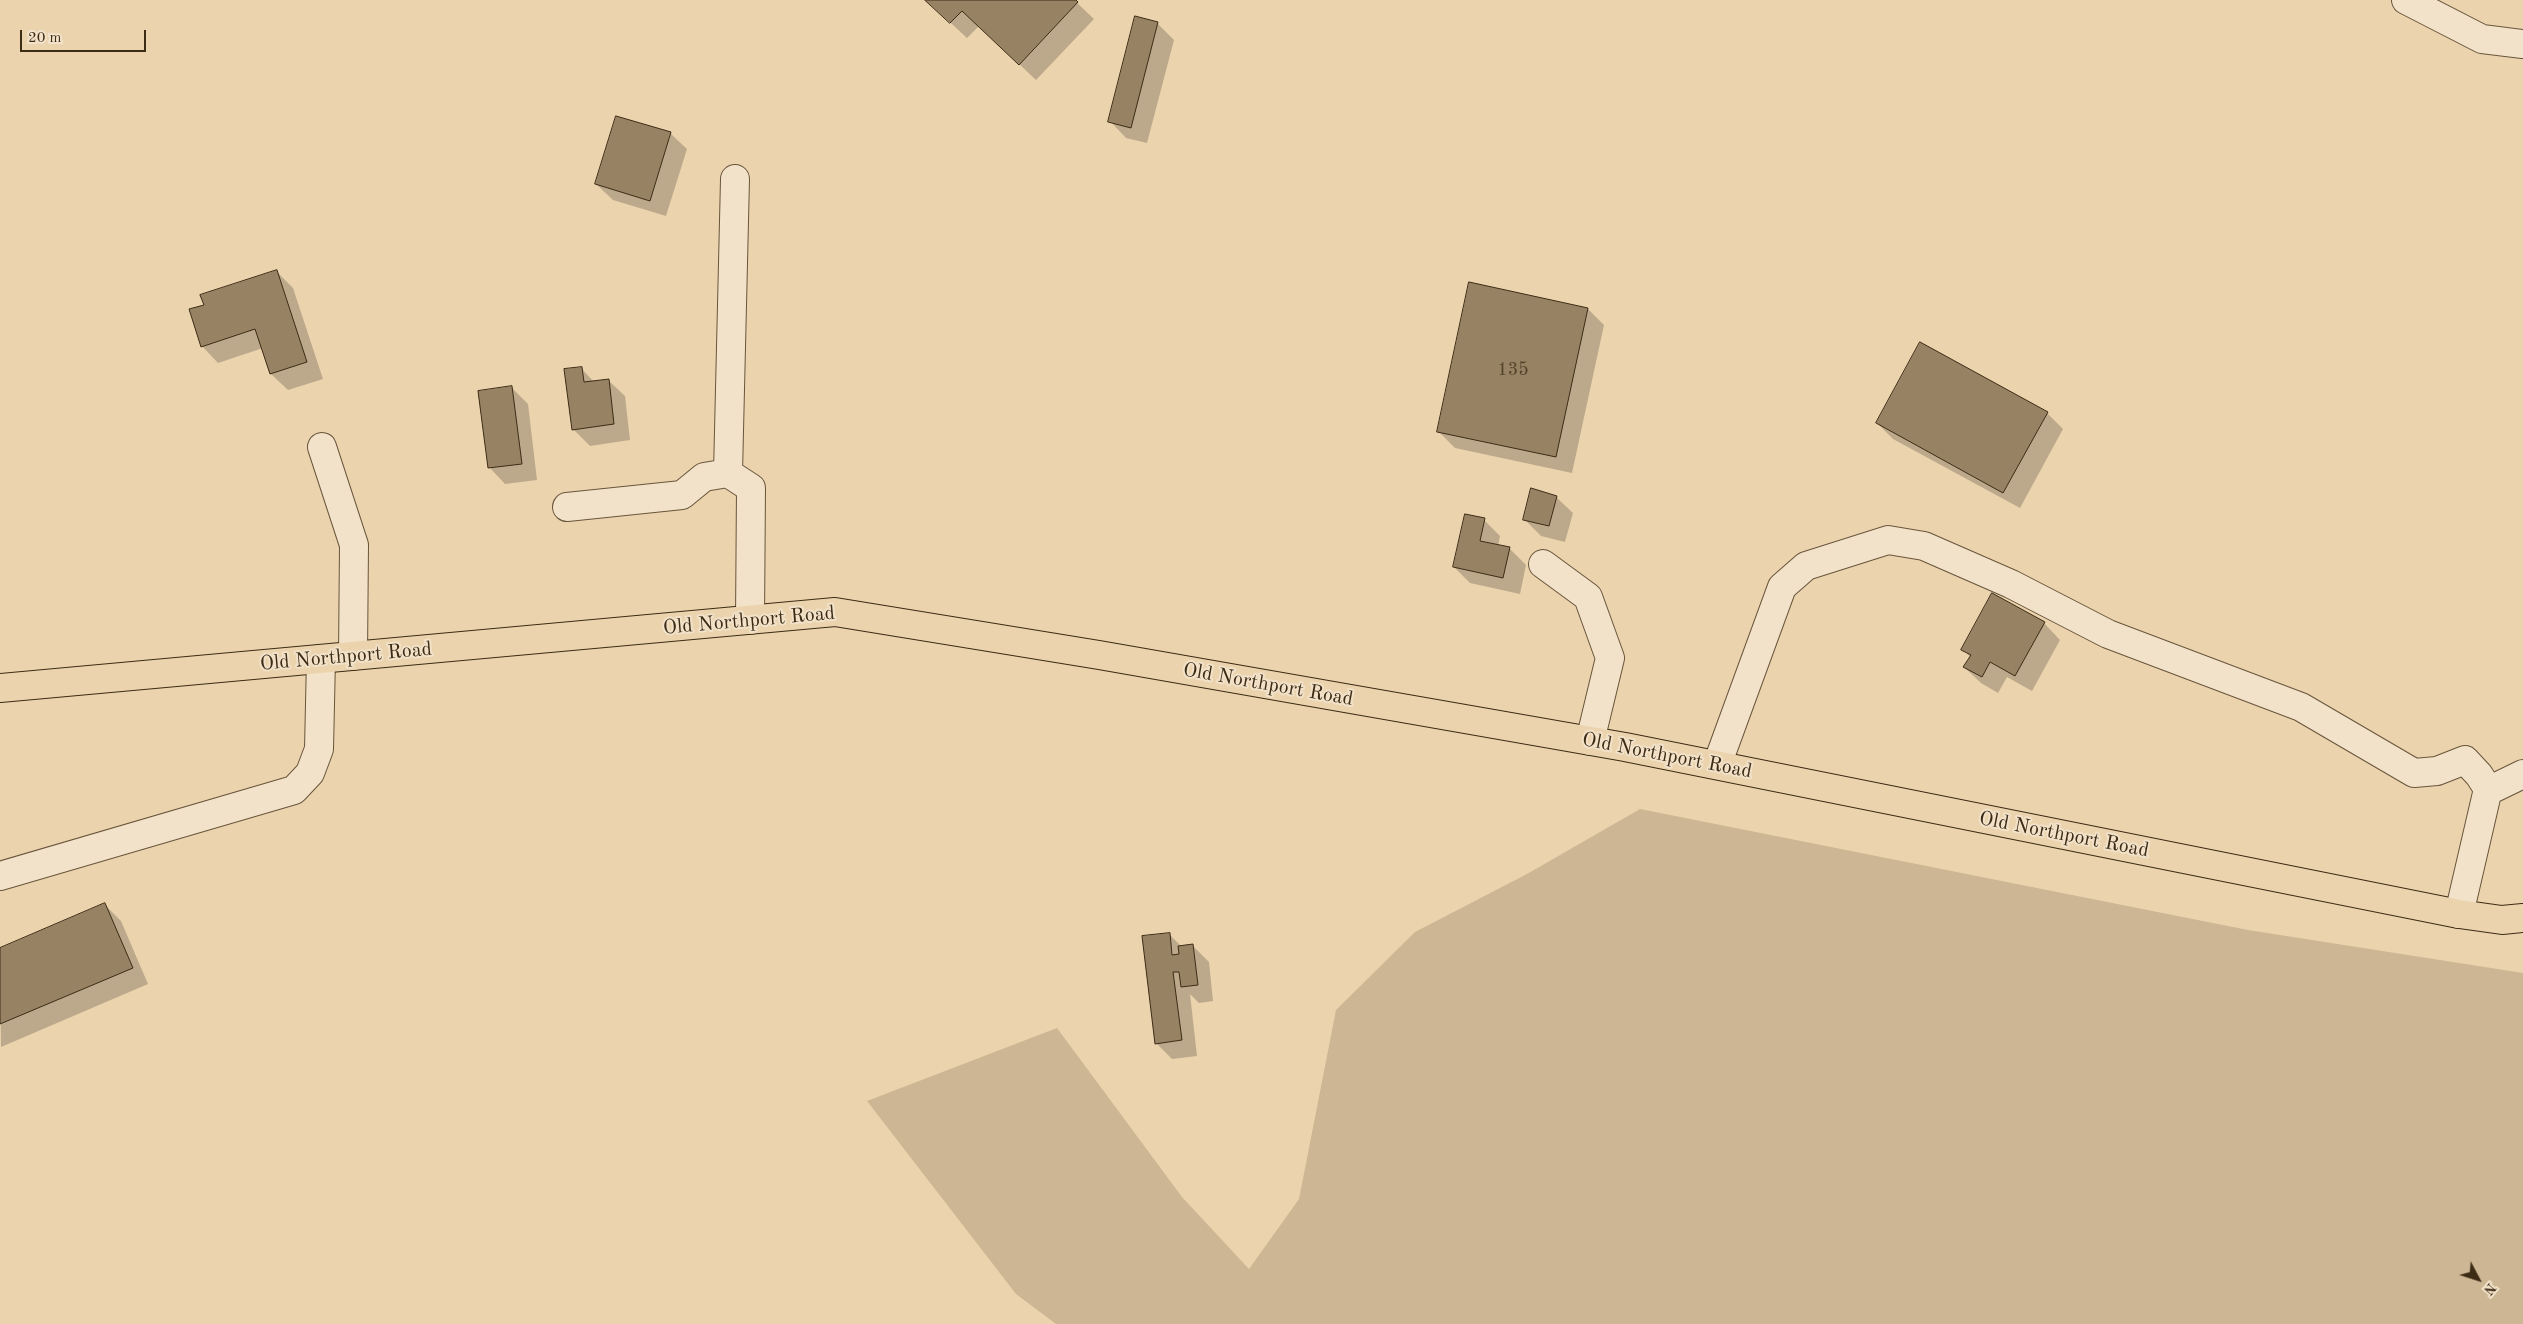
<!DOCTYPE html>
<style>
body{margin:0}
#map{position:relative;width:2523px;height:1324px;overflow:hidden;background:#ebd3ad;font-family:"Old Standard TT",serif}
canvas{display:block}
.north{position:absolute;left:2453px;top:1254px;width:50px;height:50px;-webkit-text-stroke:4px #f2e2ca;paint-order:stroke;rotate:130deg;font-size:14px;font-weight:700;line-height:20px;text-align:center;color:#3c2b15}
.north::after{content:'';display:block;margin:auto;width:18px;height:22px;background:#3c2b15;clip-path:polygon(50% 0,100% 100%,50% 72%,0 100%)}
.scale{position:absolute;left:20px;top:30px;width:126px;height:22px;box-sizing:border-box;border:2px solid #3c2b15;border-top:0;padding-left:6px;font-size:15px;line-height:18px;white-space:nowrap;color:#3c2b15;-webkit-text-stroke:4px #f2e2ca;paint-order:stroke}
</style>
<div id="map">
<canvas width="2523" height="1324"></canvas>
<div class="north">N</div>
<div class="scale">20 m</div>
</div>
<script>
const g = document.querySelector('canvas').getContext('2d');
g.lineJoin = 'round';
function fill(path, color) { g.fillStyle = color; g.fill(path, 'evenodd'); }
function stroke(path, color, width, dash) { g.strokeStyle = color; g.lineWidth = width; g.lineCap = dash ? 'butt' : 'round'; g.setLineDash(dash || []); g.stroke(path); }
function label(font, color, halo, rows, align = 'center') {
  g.font = font + ' "Old Standard TT",serif'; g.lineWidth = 4; g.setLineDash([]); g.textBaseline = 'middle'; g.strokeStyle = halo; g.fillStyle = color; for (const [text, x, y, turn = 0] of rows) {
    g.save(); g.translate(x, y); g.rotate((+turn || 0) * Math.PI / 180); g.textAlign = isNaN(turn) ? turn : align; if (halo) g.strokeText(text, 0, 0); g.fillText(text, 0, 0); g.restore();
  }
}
const green = new Path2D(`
 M1640,809l608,121 275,43v351h-1467l-40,-30 -149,-193 190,-73 125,169 67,72 50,-70 37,-189 79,-78 112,-58z`);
const shadow = new Path2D(`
 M926,0h148l20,19 -58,61 -57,-54 -12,12z
 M1157,23l17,17 -27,103 -21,-5 -16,-17z
 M670,133l17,16 -21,67 -53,-16 -17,-16z
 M276,271l17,17 30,91 -35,11 -17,-16 -8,-26 -45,15 -16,-17 3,-41z
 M1588,309l16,16 -32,148 -117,-25 -16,-16z
 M581,368l13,14 14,-2 17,16 5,44 -40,6 -17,-17z
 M512,388l16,16 9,76 -32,4 -16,-17z
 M2047,413l16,16 -43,79 -127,-69 -16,-16z
 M1556,497l17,16 -8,29 -24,-6 -17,-17z
 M1484,520l16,16 -2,10 11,2 17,17 -6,29 -50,-11 -16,-16z
 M2044,623l16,17 -28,51 -25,-14 -9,16 -17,-10 -17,-16 6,-10 -7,-8z
 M105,905l16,16 27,63 -147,63 -1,-98z
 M1169,934l13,13 11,-1 16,16 4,39 -14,2 -9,-9 7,62 -25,3 -16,-16z`);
const building = new Path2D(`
 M925,0h151l2,2 -59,63 -57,-54 -12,12z
 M1135,16l23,6 -27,106 -23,-6z
 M616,116l55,16 -21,69 -55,-17z
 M277,270l30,92 -37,12 -15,-45 -54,18 -12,-38 15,-4 -4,-10z
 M1469,282l119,26 -32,149 -119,-25z
 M1920,342l128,70 -45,81 -127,-70z
 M582,367l2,15 25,-3 5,45 -42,6 -8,-61z
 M512,386l10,78 -34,4 -10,-77z
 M1531,488l26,8 -8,30 -26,-6z
 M1465,514l20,4 -5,23 30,6 -7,31 -50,-11z
 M1992,593l53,29 -30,54 -25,-14 -8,15 -19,-10 8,-12 -10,-5z
 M105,903l28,65 -133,56v-76z
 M1170,933l2,22 7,-1 -1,-8 15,-2 5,41 -17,2 -2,-15h-6l9,68 -27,4 -13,-108z`);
const minor = new Path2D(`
 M2406,0l76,39 41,5
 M322,447l32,98 -1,111
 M728,473l7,-294
 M567,507l115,-12 22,-18 24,-4 23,15 -1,132
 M1543,564l45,33 22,61 -20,83
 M1717,765l65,-178 24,-21 82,-26 36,6 87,38 97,50 193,73 113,66 23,-2 28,-11 14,15 9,14 -29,125
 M2488,791l35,-17
 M0,876l294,-86 16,-17 9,-24 2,-90`);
const major = new Path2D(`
 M0,688l835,-76 264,43 526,92 834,167 43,6 21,-2`);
const numberNames = [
 ["135",1513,370]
];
const streetNames = [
 ["Old Northport Road",749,621,-5],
 ["Old Northport Road",346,657,-5],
 ["Old Northport Road",1268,685,10],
 ["Old Northport Road",1667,756,11],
 ["Old Northport Road",2064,835,11]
];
fill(green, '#cdb693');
fill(shadow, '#0003');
fill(building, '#978264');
stroke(building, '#3c2b15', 1);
stroke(minor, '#68553b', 30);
stroke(major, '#3c2b15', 30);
stroke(minor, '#f2e2ca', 28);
stroke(major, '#ebd3ad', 28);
label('18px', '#534129', null, numberNames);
label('20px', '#3c2b15', '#f2e2ca', streetNames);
</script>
